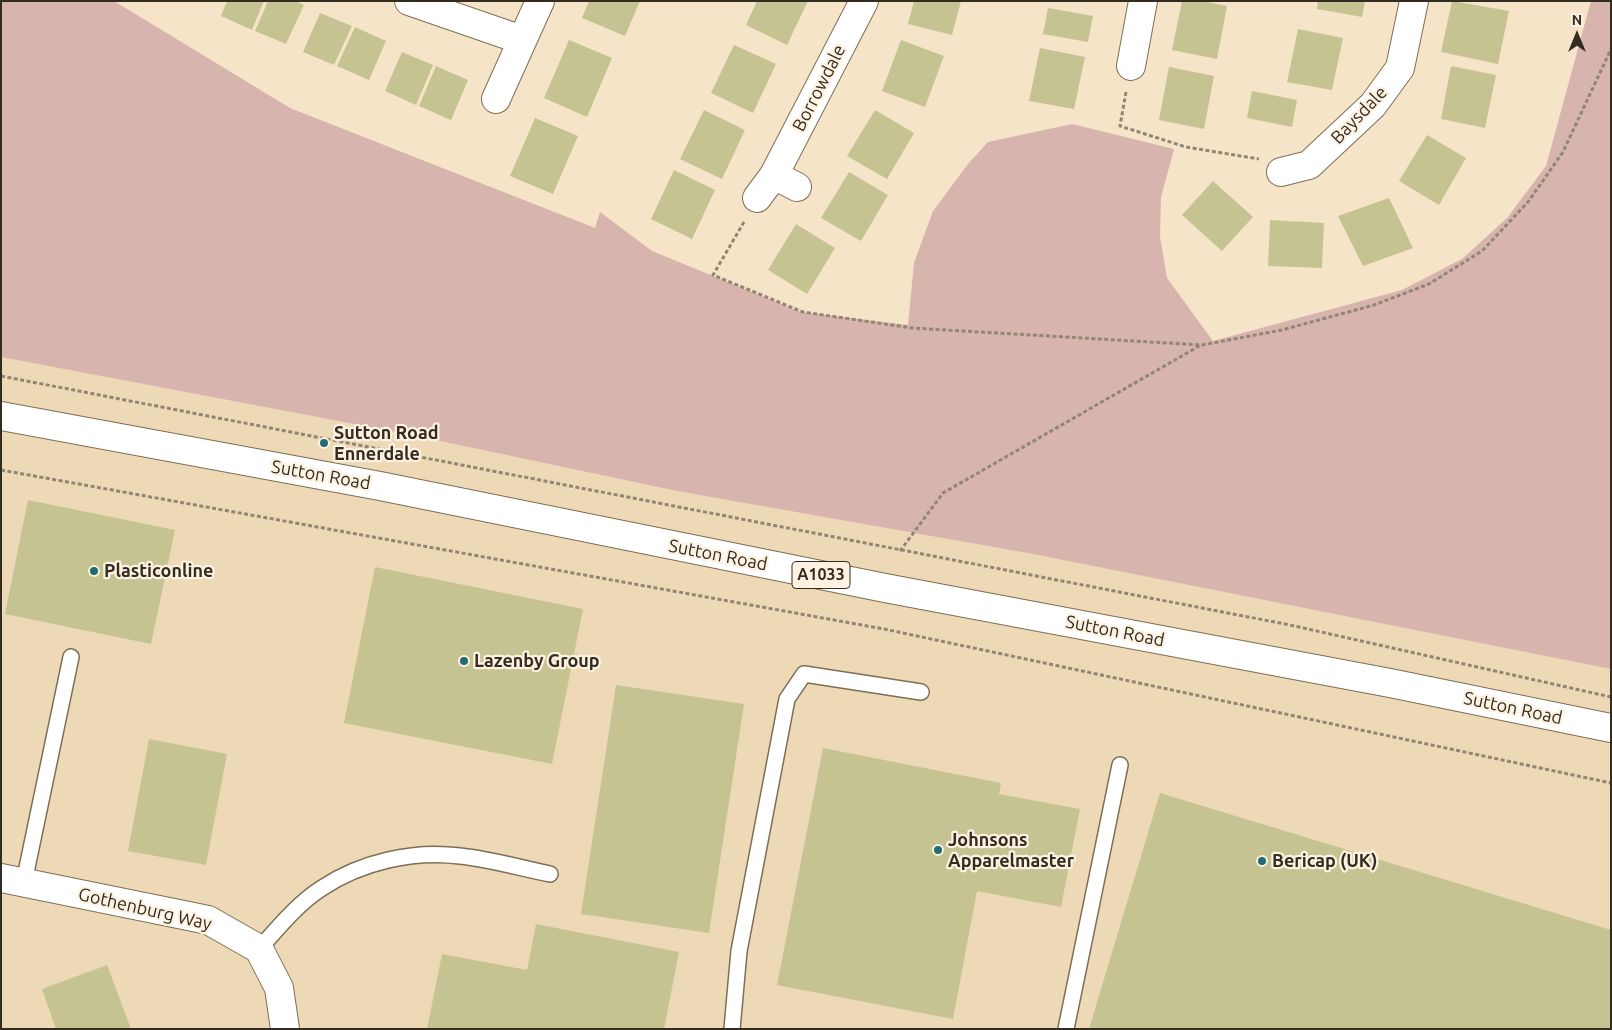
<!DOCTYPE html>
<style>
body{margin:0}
#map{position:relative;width:1612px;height:1030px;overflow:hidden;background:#f5e4c8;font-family:Ubuntu,sans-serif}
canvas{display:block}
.frame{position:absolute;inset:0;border:2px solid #332c21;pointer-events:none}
.north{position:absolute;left:1552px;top:10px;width:50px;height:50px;-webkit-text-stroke:4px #fdf2e1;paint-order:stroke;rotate:0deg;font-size:14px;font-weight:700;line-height:20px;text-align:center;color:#332c21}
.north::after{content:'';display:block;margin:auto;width:18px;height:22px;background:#332c21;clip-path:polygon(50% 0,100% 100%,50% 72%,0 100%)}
</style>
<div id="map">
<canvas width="1612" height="1030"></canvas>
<div class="frame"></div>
<div class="north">N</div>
</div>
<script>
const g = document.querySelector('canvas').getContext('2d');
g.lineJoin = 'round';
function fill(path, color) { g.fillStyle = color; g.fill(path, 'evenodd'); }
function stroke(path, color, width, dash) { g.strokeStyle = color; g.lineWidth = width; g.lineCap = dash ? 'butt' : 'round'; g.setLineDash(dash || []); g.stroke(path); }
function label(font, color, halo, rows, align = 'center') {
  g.font = font + ' Ubuntu,sans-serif'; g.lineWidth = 4.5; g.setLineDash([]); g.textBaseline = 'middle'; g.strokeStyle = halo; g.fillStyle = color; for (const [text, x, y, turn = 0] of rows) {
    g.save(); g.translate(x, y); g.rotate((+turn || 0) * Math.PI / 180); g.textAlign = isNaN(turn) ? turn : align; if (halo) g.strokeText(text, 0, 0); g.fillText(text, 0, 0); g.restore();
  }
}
const built = new Path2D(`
 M1,357l406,77 270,57 356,63 578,115v360h-1610z`);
const green = new Path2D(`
 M1,1h113l176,107 305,120 5,-16 52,39 149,61 107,13 6,-62 19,-52 35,-47 20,-22 84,-18 102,25 -13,48 -1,40 7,41 46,63 189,-51 60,-31 45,-41 39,-52 45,-165h20v668l-578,-115 -356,-63 -270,-57 -406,-77z`);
const building = new Path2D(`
 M227,1h37l-12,29 -31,-14z
 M268,1h27l9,4 -18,39 -31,-13z
 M589,1h51l-15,35 -43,-18z
 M757,1h51l-21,44 -41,-20z
 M914,1h47l-9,34 -44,-11z
 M1182,1h20l25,5 -10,53 -45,-9z
 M1318,1h47l-3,16 -45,-8z
 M1452,1l57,10 -11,53 -57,-12z
 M1048,8l45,8 -5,26 -45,-8z
 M320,13l32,13 -18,39 -31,-13z
 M355,27l31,14 -17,39 -32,-14z
 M1298,29l45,9 -11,52 -45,-8z
 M569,40l43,18 -25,59 -43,-19z
 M901,40l43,16 -19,51 -43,-16z
 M734,45l42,19 -23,49 -42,-20z
 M1040,48l45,9 -11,52 -45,-8z
 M402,52l31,13 -17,40 -31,-14z
 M436,66l32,14 -17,40 -32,-14z
 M1451,66l45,9 -11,53 -44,-9z
 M1169,67l45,9 -10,53 -45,-9z
 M1252,91l45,9 -5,27 -45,-9z
 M704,110l41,20 -23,49 -42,-20z
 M875,110l39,23 -27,46 -40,-23z
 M535,118l43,18 -25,58 -43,-18z
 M1427,135l39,23 -27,47 -40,-24z
 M674,170l41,20 -23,49 -41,-20z
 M849,172l39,23 -27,46 -40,-23z
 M1213,181l40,36 -31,34 -40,-36z
 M1389,198l24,50 -50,18 -25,-50z
 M1270,220l54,3 -2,45 -54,-2z
 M796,224l39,24 -28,46 -39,-24z
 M28,500l147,30 -24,114 -146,-30z
 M375,567l208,42 -31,155 -208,-41z
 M616,685l128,19 -35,229 -128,-19z
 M149,739l78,15 -21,111 -78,-14z
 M823,748l178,35 -2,11 81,15 -19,98 -84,-16 -24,128 -176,-34z
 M1160,793l451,137v99h-522z
 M536,924l143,28 -15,77h-237l15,-75 85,16z
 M107,965l24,64h-75l-14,-40z`);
const path = new Path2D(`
 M1126,92l-6,34 66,21 73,12
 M744,222l-31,53 90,37 109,16 290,17 80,-15 92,-25 55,-21 53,-33 46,-49 35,-50 48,-103
 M1,376l1289,249 321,72
 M1,470l883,159 727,154
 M900,551l43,-58 258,-148`);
const service = new Path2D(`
 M24,882l47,-225
 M259,949c19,-21 38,-45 63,-61 39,-26 91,-38 138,-32 30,3 60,12 90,18
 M732,1029l7,-78 48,-252 17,-25 117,18
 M1066,1029l54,-264`);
const minor = new Path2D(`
 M409,1l113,39
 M1131,66l12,-65
 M496,99l44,-98
 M1281,172l28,-7 64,-60 27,-37 14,-67
 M774,175l23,12
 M757,198l17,-23 90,-174
 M1,878l207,42 51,29 20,39 6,41`);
const trunk = new Path2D(`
 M1,416l379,70 505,102 505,95 221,45`);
const markers = [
 [324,443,5,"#216c73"],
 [94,571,5,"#216c73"],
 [464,661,5,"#216c73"],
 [938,850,5,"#216c73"],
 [1262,861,5,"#216c73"]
];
const shields = [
 [821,575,58]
];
const shieldNames = [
 ["A1033",821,575]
];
const streetNames = [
 ["Borrowdale",819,88,-63],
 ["Baysdale",1359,115,-46],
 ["Sutton Road",321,475,10],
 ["Sutton Road",718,555,11],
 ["Sutton Road",1115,631,11],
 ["Sutton Road",1513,708,12],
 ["Gothenburg Way",145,909,13]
];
const poiNames = [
 ["Sutton Road",334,433],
 ["Ennerdale",334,454],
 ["Plasticonline",104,571],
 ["Lazenby Group",474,661],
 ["Johnsons",948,840],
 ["Apparelmaster",948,861],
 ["Bericap (UK)",1272,861]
];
fill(built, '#eed9b7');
fill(green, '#d7b4ad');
fill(building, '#c5c392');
stroke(service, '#7d6e55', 18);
stroke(minor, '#7d6e55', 30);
stroke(trunk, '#7d6e55', 30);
stroke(path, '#928673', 3, [4, 2.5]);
stroke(service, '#fff', 15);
stroke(minor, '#fff', 28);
stroke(trunk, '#fff', 28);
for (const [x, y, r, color] of markers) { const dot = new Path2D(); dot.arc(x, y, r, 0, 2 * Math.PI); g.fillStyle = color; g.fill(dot); stroke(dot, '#fdf2e1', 2); }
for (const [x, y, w] of shields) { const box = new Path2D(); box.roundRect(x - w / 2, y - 13.5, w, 27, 4); g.fillStyle = '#fdf2e1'; g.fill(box); stroke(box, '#332c21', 1); }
label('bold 16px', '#332c21', null, shieldNames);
label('18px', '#332c21', '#fdf2e1', streetNames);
label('bold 18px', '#332c21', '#fdf2e1', poiNames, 'left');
</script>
